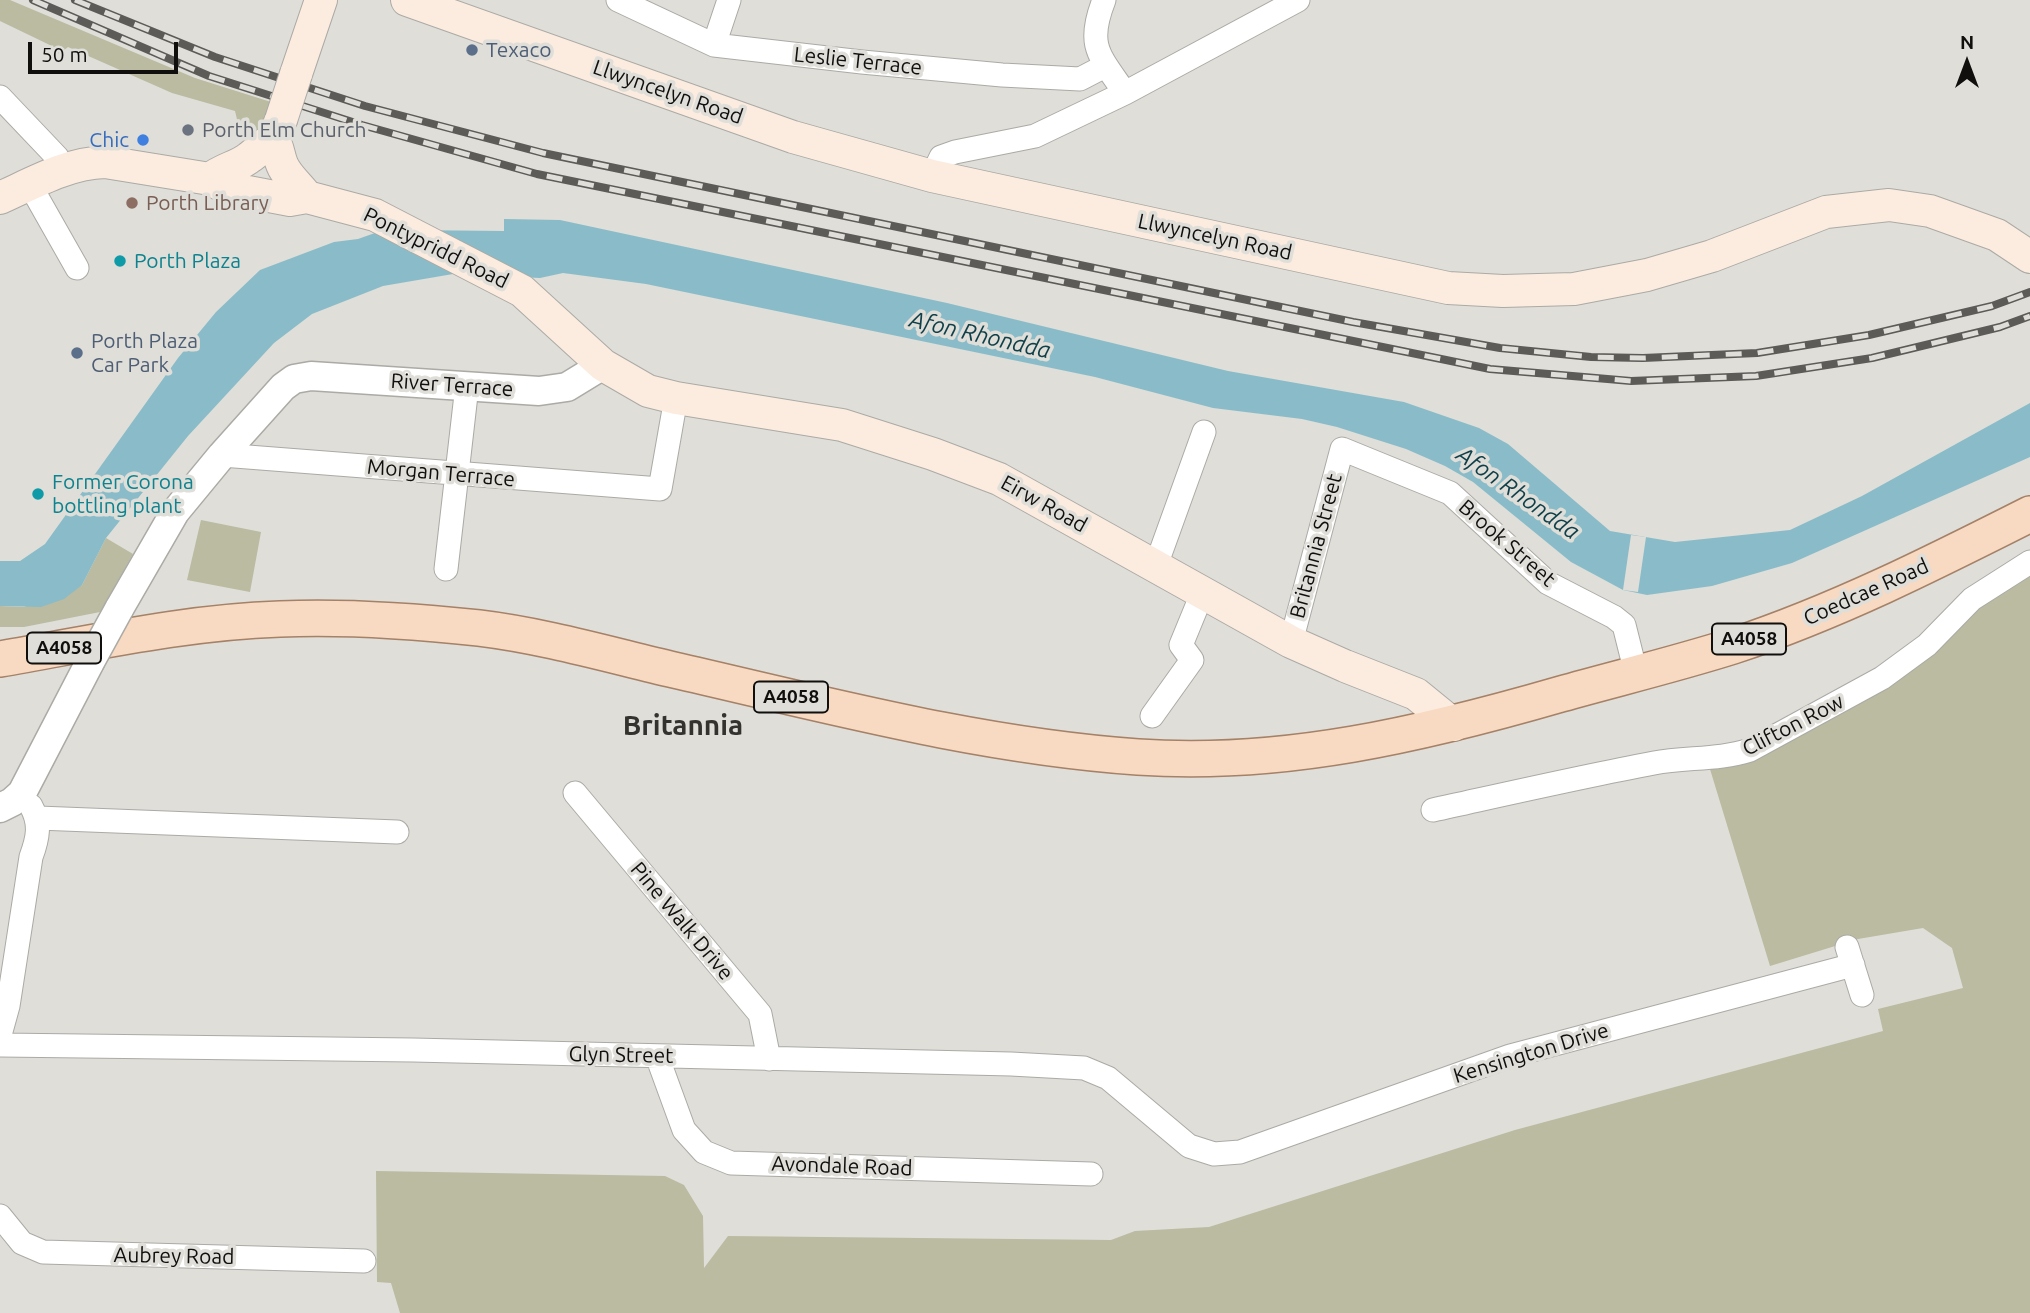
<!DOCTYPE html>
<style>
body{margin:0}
#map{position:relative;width:2030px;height:1313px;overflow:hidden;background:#dfded9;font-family:Ubuntu,sans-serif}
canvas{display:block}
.north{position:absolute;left:1932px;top:28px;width:70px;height:70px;-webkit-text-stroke:5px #dfded9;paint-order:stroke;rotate:0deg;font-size:19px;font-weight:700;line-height:28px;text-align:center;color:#100f0e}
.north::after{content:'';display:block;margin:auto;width:24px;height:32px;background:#100f0e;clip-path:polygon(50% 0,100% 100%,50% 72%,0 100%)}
.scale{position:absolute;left:28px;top:42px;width:150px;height:32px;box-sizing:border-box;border:4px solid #100f0e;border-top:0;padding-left:9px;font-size:21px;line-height:24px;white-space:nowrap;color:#100f0e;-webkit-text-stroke:5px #dfded9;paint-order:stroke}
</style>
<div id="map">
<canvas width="2030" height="1313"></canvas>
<div class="north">N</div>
<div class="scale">50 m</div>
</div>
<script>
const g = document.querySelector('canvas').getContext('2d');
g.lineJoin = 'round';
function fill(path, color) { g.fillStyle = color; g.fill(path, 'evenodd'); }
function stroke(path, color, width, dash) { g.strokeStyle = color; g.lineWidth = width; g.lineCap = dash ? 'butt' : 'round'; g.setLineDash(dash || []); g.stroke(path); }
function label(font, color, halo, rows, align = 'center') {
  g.font = font + ' Ubuntu,sans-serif'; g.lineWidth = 7; g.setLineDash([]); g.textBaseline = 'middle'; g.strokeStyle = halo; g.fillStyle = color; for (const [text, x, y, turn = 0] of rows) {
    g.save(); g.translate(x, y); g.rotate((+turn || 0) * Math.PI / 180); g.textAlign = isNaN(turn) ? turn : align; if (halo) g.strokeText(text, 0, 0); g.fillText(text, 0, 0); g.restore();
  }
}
const green = new Path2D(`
 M0,0h10l185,78 76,24 -11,26 -18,12 -7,-29 -63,-18 -104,-46 -9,7 -3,-6 -56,-27z
 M201,520l60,12 -11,60 -63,-12z
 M106,538l27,16 -33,58 -76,15h-24v-21l24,1 58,-22z
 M2030,562v751h-1630l-9,-30 -14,-1 -1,-111 289,5 19,9 19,31 1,52 24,-32 383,4 24,-9 74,-4 306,-97 368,-99 -5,-22 85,-21 -11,-40 -29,-20 -65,11 -88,27 -64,-210 24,1 152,-79z`);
const water = new Path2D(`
 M504,219l56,1 387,83 281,68 176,31 75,26 29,16 102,87 65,11 115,-12 72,-34 168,-93v54l-238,106 -80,23 -65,9 -24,-5 -52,-28 -98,-80 -28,-16 -39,-17 -69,-22 -35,-8 -89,-11 -118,-31 -449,-93 -83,-11 -23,5 -87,-4 -70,12 -71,28 -38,29 -86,93 -82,102 -24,47 -18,14 -23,8 -41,-1v-45h20l25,-17 133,-186 38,-46 44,-42 74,-28 24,-3 17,-6 33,-3 96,1z`);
const pier = new Path2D(`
 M1631,535l15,2 -8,55 -15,-2z`);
const minor = new Path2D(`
 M618,0l96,45 148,17 140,13 78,4 25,-13
 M1104,0c-18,46 -5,55 21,93
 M714,45l15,-45
 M0,97l57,60 6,13
 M932,176l9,-19 14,-5 80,-16 90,-43 173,-93
 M30,185l47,83
 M222,455l438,34 16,-91
 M1155,568l49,-136
 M446,569l21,-183
 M1291,642l51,-193 108,44 98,90 66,34 10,8 12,48
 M1152,716l40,-56 -11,-15 21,-51
 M575,793l185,221 9,45
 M1433,810c73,-16 147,-33 221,-47 32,-6 65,-3 96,-13l132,-72 45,-33 45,-46 58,-37
 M38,818l359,14
 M1847,947l15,48
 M0,1035l8,-29 23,-149c7,-19 10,-33 0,-51
 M0,1045l413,5 598,14 73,4 24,10 81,68 25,8 26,-2 270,-96 343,-91
 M657,1056l27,74 20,22 27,11 360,11
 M0,1216l22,27 21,9 321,9`);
const tertiary = new Path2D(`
 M119,609l56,-97 47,-57 61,-68 11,-8 17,-3 228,15 28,-4 36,-22
 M0,808l12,-6 10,-9 68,-131`);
const secondary = new Path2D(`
 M407,0l386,137 139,39 516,112 55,3 71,-2 73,-14 65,-19 114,-44 63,-7 41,6 67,24 33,22
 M296,74l25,-74
 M273,139c7,10 5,21 12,31 6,10 15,17 22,27
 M210,179c14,-11 28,-12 40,-22 9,-6 13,-13 23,-18l8,-19
 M0,198c33,-15 68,-35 105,-36l105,17 17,9 63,12 17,-3 68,18 147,76 81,74 45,26 28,7 166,27 91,29 66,25 292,163 54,24 71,28 38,31`);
const primary = new Path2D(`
 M0,659c93,-16 186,-37 280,-40 67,-3 133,2 199,9 66,8 131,27 195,42 153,35 306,76 464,87 145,10 285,-23 423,-63 57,-16 115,-30 172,-48 103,-34 200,-83 297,-132`);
const rail = new Path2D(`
 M33,0l176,76 153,49 175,49 953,195 141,12 125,-5 116,-18 128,-31 30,-11
 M75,0l140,57 150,49 178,47 810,169 147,26 91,9 52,1 114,-5 112,-18 123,-29 38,-14`);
const tertiaryBridge = new Path2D(`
 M90,662l29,-53`);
const secondaryBridge = new Path2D(`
 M281,120l15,-46`);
const markers = [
 [472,50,7,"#5c6f8a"],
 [188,130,7,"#6b7280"],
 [143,140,7,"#3f7fe0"],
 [132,203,7,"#8d6e63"],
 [120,261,7,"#0f9aa8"],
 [77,353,7,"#5c6f8a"],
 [38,494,7,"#0f9aa8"]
];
const shields = [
 [1749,639,74],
 [64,648,74],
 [791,697,74]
];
const shieldNames = [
 ["A4058",1749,639],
 ["A4058",64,648],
 ["A4058",791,697]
];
const serviceNames = [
 ["Texaco",486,50],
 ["Porth Plaza",91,341],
 ["Car Park",91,365]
];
const streetNames = [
 ["Leslie Terrace",858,61,6],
 ["Llwyncelyn Road",668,92,19],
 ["Llwyncelyn Road",1215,237,12],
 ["Pontypridd Road",436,248,26],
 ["River Terrace",452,385,4],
 ["Morgan Terrace",441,473,5],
 ["Eirw Road",1044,504,29],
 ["Brook Street",1507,543,41],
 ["Britannia Street",1316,546,-75],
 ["Coedcae Road",1866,592,-24],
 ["Clifton Row",1793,725,-27],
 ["Pine Walk Drive",682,921,50],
 ["Kensington Drive",1531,1053,-17],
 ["Glyn Street",621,1055,1],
 ["Avondale Road",842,1166,2],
 ["Aubrey Road",174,1256,1]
];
const worshipNames = [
 ["Porth Elm Church",202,130]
];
const shopNames = [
 ["Chic",129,140]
];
const educationNames = [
 ["Porth Library",146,203]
];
const cultureNames = [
 ["Porth Plaza",134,261],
 ["Former Corona",52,482],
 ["bottling plant",52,506]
];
const waterNames = [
 ["Afon Rhondda",980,335,13],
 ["Afon Rhondda",1518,493,35]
];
const districtNames = [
 ["Britannia",683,726]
];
fill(green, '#babba1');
fill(water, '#89bcc8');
fill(pier, '#dfded9');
stroke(minor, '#abaaa5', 25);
stroke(tertiary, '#abaaa5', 31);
stroke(secondary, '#abaaa5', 34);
stroke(primary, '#a48167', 38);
stroke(minor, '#fff', 23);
stroke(tertiary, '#fff', 28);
stroke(secondary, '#fcece0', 32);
stroke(primary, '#f8d9c1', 35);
stroke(rail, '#5c5b58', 8);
stroke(rail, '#dfded9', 5, [16]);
stroke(tertiaryBridge, '#abaaa5', 31, []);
stroke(secondaryBridge, '#abaaa5', 34, []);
stroke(tertiaryBridge, '#fff', 28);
stroke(secondaryBridge, '#fcece0', 32);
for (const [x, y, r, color] of markers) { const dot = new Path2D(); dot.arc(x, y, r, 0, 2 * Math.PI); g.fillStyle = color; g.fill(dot); stroke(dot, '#dfded9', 2.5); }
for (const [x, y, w] of shields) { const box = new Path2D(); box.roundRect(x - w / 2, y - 15.5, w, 31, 5); g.fillStyle = '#dfded9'; g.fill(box); stroke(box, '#100f0e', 2); }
label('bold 19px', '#100f0e', null, shieldNames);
label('21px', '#4e5e75', '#dfded9', serviceNames, 'left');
label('21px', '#100f0e', '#dfded9', streetNames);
label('21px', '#5b616d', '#dfded9', worshipNames, 'left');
label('21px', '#366cbe', '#dfded9', shopNames, 'right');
label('21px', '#785e54', '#dfded9', educationNames, 'left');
label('21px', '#0d838f', '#dfded9', cultureNames, 'left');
label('italic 23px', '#0f3f48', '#dfded9', waterNames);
label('bold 28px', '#33322e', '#dfded9', districtNames);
</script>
